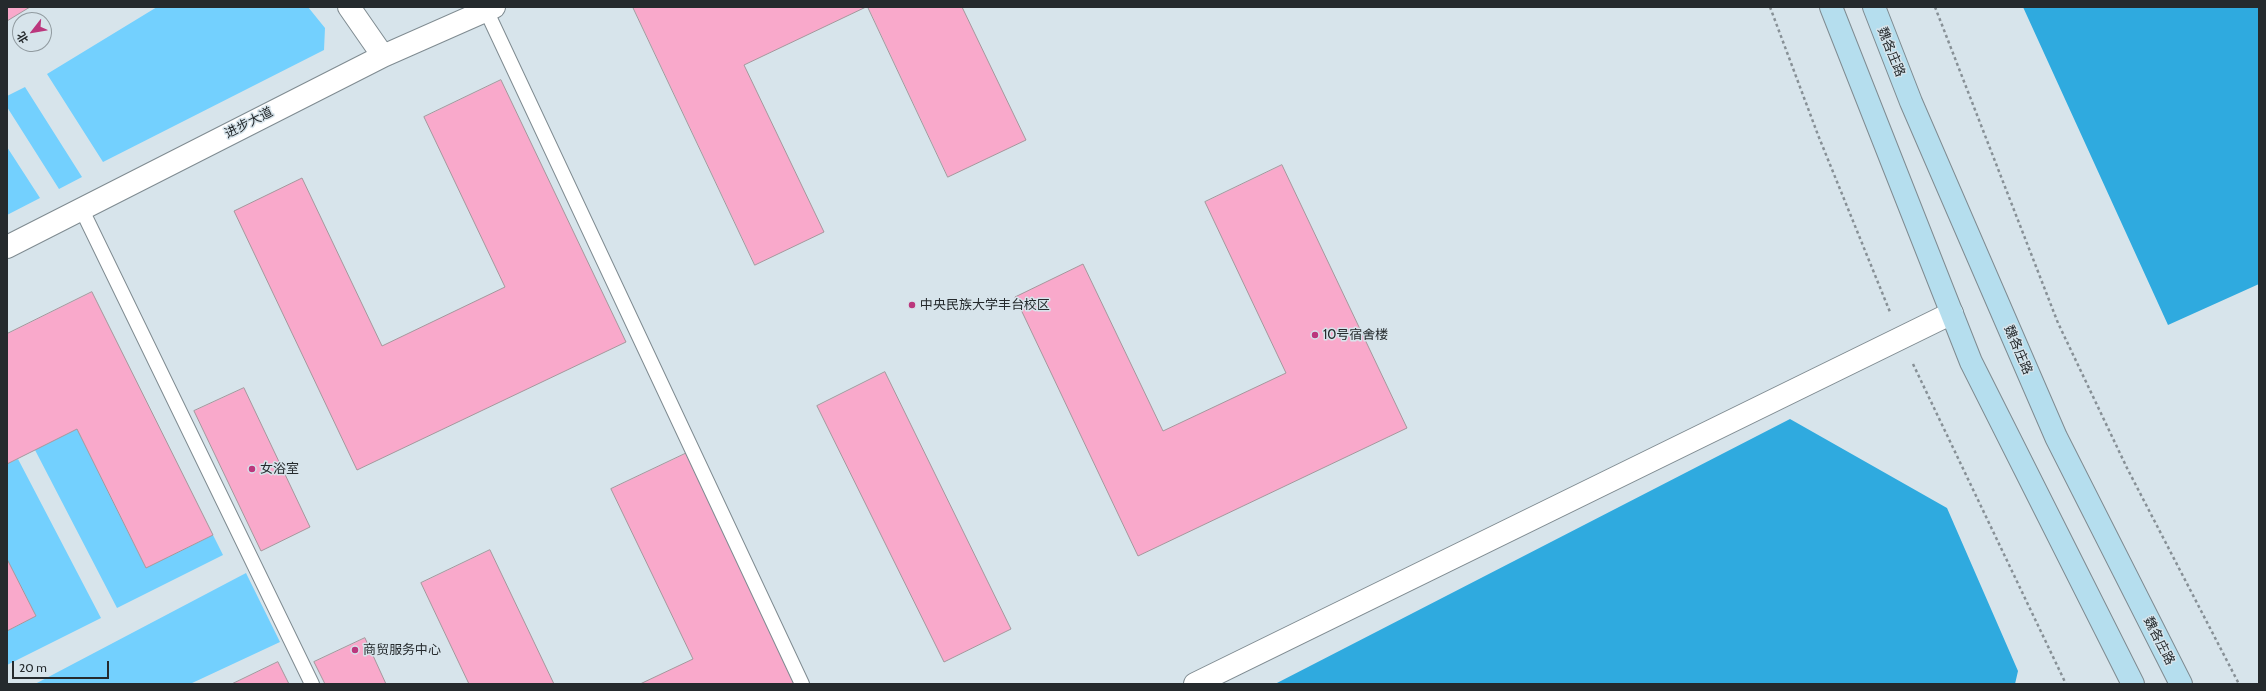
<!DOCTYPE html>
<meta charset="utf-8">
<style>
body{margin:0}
#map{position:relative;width:2266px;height:691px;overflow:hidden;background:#d7e4eb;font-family:Cabin,"Noto Sans SC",sans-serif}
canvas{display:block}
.frame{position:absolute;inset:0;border:8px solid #252a2d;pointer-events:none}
.north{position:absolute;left:12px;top:12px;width:40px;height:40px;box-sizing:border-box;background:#d7e4eb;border:1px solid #909a9f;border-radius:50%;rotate:239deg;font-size:11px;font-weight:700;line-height:16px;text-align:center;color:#252a2d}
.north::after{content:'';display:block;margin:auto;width:14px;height:18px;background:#bb377d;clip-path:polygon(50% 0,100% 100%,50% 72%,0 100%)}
.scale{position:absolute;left:12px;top:661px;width:97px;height:18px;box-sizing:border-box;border:2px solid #252a2d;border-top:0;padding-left:5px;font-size:12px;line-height:14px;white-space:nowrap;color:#252a2d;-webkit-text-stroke:3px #d7e4eb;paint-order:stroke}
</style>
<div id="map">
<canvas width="2266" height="691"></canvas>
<div class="frame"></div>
<div class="north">北</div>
<div class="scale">20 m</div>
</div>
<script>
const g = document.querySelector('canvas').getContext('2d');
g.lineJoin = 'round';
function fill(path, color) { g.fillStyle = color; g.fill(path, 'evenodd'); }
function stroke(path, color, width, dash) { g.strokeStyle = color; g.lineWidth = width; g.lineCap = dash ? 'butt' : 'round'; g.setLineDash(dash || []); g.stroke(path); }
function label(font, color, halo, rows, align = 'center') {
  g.font = font + ' Cabin,"Noto Sans SC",sans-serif'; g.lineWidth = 3; g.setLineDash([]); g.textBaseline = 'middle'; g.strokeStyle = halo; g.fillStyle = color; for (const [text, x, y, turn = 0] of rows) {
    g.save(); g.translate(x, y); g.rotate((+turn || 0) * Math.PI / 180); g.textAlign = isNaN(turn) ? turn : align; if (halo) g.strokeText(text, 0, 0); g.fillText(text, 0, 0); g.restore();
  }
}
const green = new Path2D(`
 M157,7h151l17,21 -1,22 -221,112 -56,-88z
 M25,87l57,90 -23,12 -52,-82v-11z
 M7,147l33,51 -33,17z
 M77,429l69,139 67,-33 10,20 -106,53 -82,-158z
 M18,459l83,159 -94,47v-34l29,-15 -29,-57v-95z
 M246,573l34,69 -90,42h-155z`);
const forest = new Path2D(`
 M2023,7h236v277l-91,41z
 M1790,419l157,89 71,163 -3,13h-740z`);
const building = new Path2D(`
 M7,7h23l-23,14z
 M633,7h233l-122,58 80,167 -69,33z
 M868,7h94l64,133 -78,37z
 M501,80l125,262 -269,128 -123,-259 68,-33 80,168 123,-59 -81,-170z
 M1282,165l125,263 -269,128 -123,-259 68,-33 80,167 123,-58 -81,-171z
 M92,292l121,243 -67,33 -69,-139 -70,35v-130z
 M885,372l126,257 -67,33 -127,-256z
 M244,388l66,139 -49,24 -67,-140z
 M689,452l111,232h-160l53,-25 -82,-170z
 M490,550l64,134h-85l-48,-101z
 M7,559l29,57 -29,15z
 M365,638l21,46h-61l-11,-22z
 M278,662l11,22h-57z`);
const path = new Path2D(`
 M1770,7l48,128 72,177
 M1935,7l123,316 69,145 112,216
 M1913,364l153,320`);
const service = new Path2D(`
 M486,10l316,674
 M81,208l231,476`);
const minor = new Path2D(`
 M349,7l34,49
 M7,247l376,-191 111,-49
 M1195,684l757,-371`);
const secondary = new Path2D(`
 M1831,7l140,355 162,322
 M1874,7l37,95 145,335 125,247`);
const markers = [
 [912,305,4,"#bb377d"],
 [1315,335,4,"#bb377d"],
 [252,469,4,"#bb377d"],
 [355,650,4,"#bb377d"]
];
const streetNames = [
 ["魏各庄路",1891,52,68],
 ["进步大道",249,123,-27],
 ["魏各庄路",2018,350,67],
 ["魏各庄路",2159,641,63]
];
const poiNames = [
 ["中央民族大学丰台校区",920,305],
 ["10号宿舍楼",1323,335],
 ["女浴室",260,469],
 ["商贸服务中心",363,650]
];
fill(green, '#73d0fe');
fill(forest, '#2faadf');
fill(building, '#f9a9cb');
stroke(building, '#a4979c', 1);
stroke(service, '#7f8b91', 16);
stroke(minor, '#7f8b91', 24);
stroke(secondary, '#7f8b91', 24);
stroke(path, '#879096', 2.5, [3, 3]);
stroke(service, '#fff', 14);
stroke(minor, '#fff', 22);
stroke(secondary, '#b5deee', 22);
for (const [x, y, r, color] of markers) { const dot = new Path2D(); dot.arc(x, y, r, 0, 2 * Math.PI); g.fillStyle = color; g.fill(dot); stroke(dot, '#d7e4eb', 1.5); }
label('13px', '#252a2d', '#d7e4eb', streetNames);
label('13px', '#252a2d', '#d7e4eb', poiNames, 'left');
</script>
